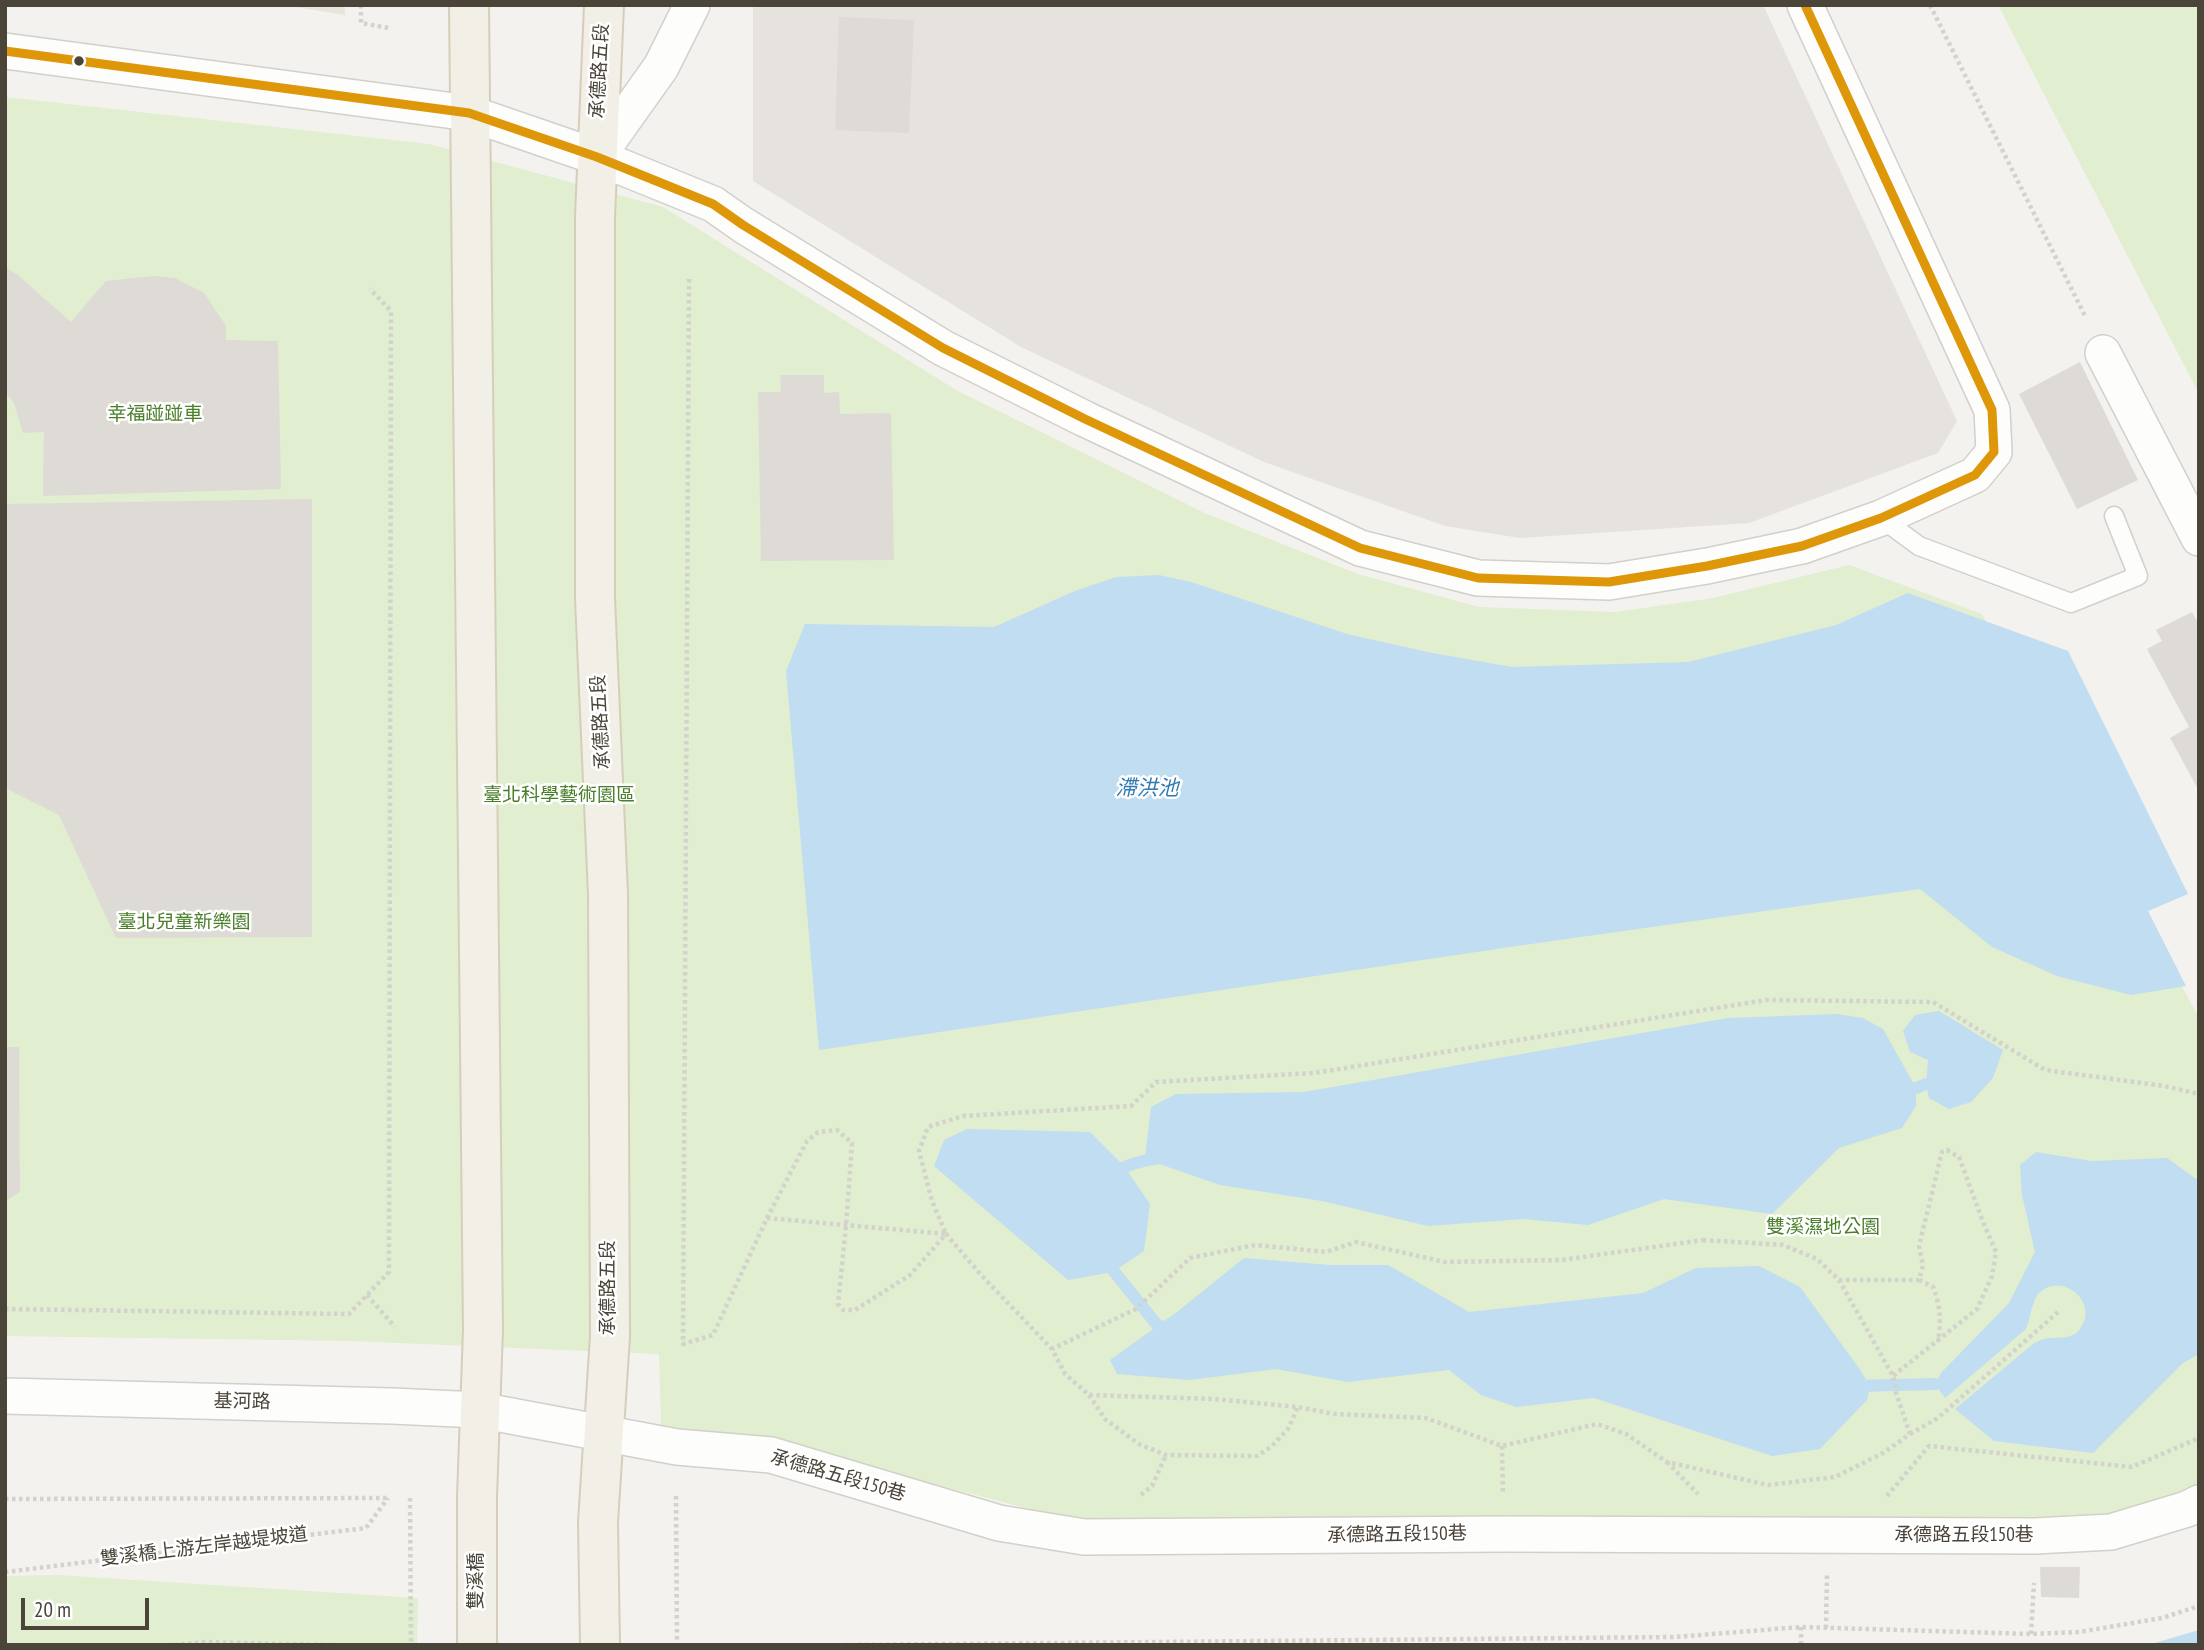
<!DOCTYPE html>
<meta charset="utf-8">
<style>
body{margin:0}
#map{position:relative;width:2204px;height:1650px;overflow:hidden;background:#f4f2ee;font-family:"PT Sans Narrow",sans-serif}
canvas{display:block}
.frame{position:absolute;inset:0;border:7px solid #4b4439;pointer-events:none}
.scale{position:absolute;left:21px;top:1598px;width:128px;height:32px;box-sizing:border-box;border:4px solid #4b4439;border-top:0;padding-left:9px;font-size:21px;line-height:24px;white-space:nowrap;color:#4b4439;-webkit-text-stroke:5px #fff;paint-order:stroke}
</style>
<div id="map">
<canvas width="2204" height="1650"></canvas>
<div class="frame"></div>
<div class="scale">20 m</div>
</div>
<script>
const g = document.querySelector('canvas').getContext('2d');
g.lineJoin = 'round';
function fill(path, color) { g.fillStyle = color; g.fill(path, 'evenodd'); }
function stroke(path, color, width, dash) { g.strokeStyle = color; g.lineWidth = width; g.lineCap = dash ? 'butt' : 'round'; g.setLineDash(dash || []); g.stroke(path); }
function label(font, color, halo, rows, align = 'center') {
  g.font = font + ' "PT Sans Narrow","Noto Sans TC",sans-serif'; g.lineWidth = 5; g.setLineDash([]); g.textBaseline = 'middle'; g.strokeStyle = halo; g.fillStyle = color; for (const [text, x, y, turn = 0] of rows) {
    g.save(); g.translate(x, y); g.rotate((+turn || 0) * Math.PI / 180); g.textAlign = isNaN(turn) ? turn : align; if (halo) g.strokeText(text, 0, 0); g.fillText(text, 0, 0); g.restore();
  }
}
const industrial = new Path2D(`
 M753,5h1010l194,416 -19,32 -189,70 -229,15 -75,-12 -181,-64 -243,-115 -268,-166z`);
const education = new Path2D(`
 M282,5h63v10z`);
const green = new Path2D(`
 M1998,5h201v389z
 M5,97l424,47 234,63 293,183 251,124 151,60 121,33 136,5 98,-14 136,-33 133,49 217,404v473l-113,36 -991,-1 -330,-86 -104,-15 -2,-71 -308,-13 -346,-5z
 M57,1575l361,23 -1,47h-412v-69z`);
const water = new Path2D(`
 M1159,575l32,7 156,52 80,18 85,15 176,-5 148,-37 72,-32 160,58 120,243 -40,17 38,75 -55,9 -74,-19 -65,-29 -72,-58 -410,58 -691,103 -33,-379 19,-47 189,3 81,-36 41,-14z
 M1939,1011l64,39 -10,28 -22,24 -22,7 -20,-11 -3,-14 2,-24 -18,-8 -7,-21 12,-16z
 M1837,1014l26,4 20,11 33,59v18l-14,22 -63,20 -67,66 -108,-15 -76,26 -65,-6 -95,7 -106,-25 -102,-16 -75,-26 6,-52 25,-13 128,-2 424,-74z
 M967,1129l123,3 34,34 26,38 -6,47 -31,21 -45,8 -134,-114 10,-26z
 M2036,1152l56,9 75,-3 32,23v173l-16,9 -90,90 -99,-12 -39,-32 78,-65c4,-2 7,-4 10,-5 13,-3 27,2 36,-9 22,-26 -16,-60 -40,-37 -8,9 -8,25 -13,36l-81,69 -10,-14 6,-11 68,-70 26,-51 -13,-57 -2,-30z
 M1244,1258l86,7h58l81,47 174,-19 53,-25 63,-2 41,21 61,84 9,16 -3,13 -47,49 -48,7 -178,-58 -78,9 -35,-12 -32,-25 -101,12 -72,-13 -86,11 -73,-6 -7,-14 67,-48z
 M2199,1630v15h-51z`);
const stream = new Path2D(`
 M1899,1089l17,-1 10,-4
 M1112,1174c15,-10 30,-14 48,-16
 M1103,1258l55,68 17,2
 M1856,1386l79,-2`);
const building = new Path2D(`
 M839,17l75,3 -5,113 -74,-3z
 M5,267l14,9 52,46 35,-41 49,-5 20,2 29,15 22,33v14l52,1 3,148 -238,7 1,-64 -21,1 -9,-30 -9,-12z
 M2080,362l58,118 -61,29 -58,-115z
 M780,375h44v18l15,-1 1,22 51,-1 3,147 -133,1 -3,-169h23z
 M312,499v438l-196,1 -57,-123 -54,-27v-284z
 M2192,612l7,13v166l-29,-53 19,-11 -42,-78 15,-8 -6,-11z
 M5,1047h14l1,145 -15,9z
 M2040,1567h40l-1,31 -38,-1z`);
const path = new Path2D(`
 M361,5v18l28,5
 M1930,5l156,313
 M689,279l-6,1065 30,-9 54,-117 40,-77 11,-9 19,-2 15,13 -6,83 -8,78 5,6h12l55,-35 36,-41 36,42 70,73
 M767,1218l179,16 -14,-33 -13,-50 9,-24 35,-11 168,-10 25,-24 158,-9 452,-73 167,2 112,68 119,16 35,8
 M1703,1240l80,5 34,14 22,21 54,96 3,17 14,41 -27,19 -48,24 -67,8 -101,-23 -41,-28 -29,-10 -95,22 -76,-28 -92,-4 -36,-7 -84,-8 -125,-4 -24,-21 -13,-25 84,-40 54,-51 65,-13 71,7 30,-10 89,20 117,-2z
 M1839,1280h80l4,-14 -4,-20 23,-94 5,-2 12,7 24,65 13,30 -4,24 -15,33 -84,67
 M1919,1280l14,7c8,22 8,32 5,55
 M367,1295l28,32
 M5,1309l344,5 40,-42 2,-961 -21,-22
 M1089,1395l16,24 34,25 27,11 91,1 14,-9 17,-18 10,-22
 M1910,1434l28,-16 120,-106
 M1502,1446l1,49
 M1667,1462l31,32
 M1141,1495l11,-9 14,-31
 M676,1496l1,149
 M1887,1496l42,-50 203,21 67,-29
 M410,1498l1,147
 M5,1499l382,-1
 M5,1572l361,-44 22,-30
 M1801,1627v18
 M1826,1628l1,-55
 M2031,1634l3,-51
 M174,1645l31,-3 128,3
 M844,1645l831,-8 126,-10 230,7 48,-2 83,-14 37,-12`);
const service = new Path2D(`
 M1881,518l38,28 152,57 67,-27 -24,-60`);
const minor = new Path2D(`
 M5,51l464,62 128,44 116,47 30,21 200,123 142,71 275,129 118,30 131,4 98,-16 95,-20 79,-28 94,-43 19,-23 -2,-42 -187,-405
 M597,157l64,-90 31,-62
 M2103,353l96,185
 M5,1396l387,10 87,4 198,37 94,8 228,68 85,14 420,-3 531,2 76,-4 76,-23 12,-6`);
const primary = new Path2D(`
 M469,5l14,1325 -6,167v148
 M600,1645l-2,-123 12,-186 -2,-442 -13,-295v-382l9,-212`);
const bus1 = new Path2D(`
 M5,51l464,62 128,44 116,47 30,21 200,123 142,71 275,129 118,30 131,4 98,-16 95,-20 79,-28 94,-43 19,-23 -2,-42 -187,-405`);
const markers = [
 [79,61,6,"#4b4439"]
];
const streetNames = [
 ["承德路五段",600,71,-87],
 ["承德路五段",601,722,-93],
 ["承德路五段",609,1288,-90],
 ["基河路",242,1402,1],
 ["承德路五段150巷",838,1476,16],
 ["承德路五段150巷",1397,1535,-1],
 ["承德路五段150巷",1964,1536],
 ["雙溪橋上游左岸越堤坡道",204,1547,-7],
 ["雙溪橋",477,1581,-90]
];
const parkNames = [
 ["幸福踫踫車",155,415],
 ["臺北科學藝術園區",559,796],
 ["臺北兒童新樂園",184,923],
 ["雙溪濕地公園",1823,1228]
];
const waterNames = [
 ["滯洪池",1147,789]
];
fill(industrial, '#e6e2de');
fill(education, '#eae5da');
fill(green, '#e1eecf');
fill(water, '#c0ddf1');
stroke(stream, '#c0ddf1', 12);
fill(building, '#dedbd6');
stroke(service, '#d2d0cb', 21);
stroke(minor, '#d2d0cb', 38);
stroke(primary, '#d6cebb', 42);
stroke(path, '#d3d2cc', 4.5, [3.5, 3.5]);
stroke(service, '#fdfdfc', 18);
stroke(minor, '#fdfdfc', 35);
stroke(primary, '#f2efe6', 38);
stroke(bus1, '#dd9709', 9);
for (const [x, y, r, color] of markers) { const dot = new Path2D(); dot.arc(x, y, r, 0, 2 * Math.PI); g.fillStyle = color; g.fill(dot); stroke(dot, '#fff', 2.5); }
label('19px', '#4b4439', '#fff', streetNames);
label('19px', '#4a7f2a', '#fff', parkNames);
label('italic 21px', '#2e7ab2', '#fff', waterNames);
</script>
